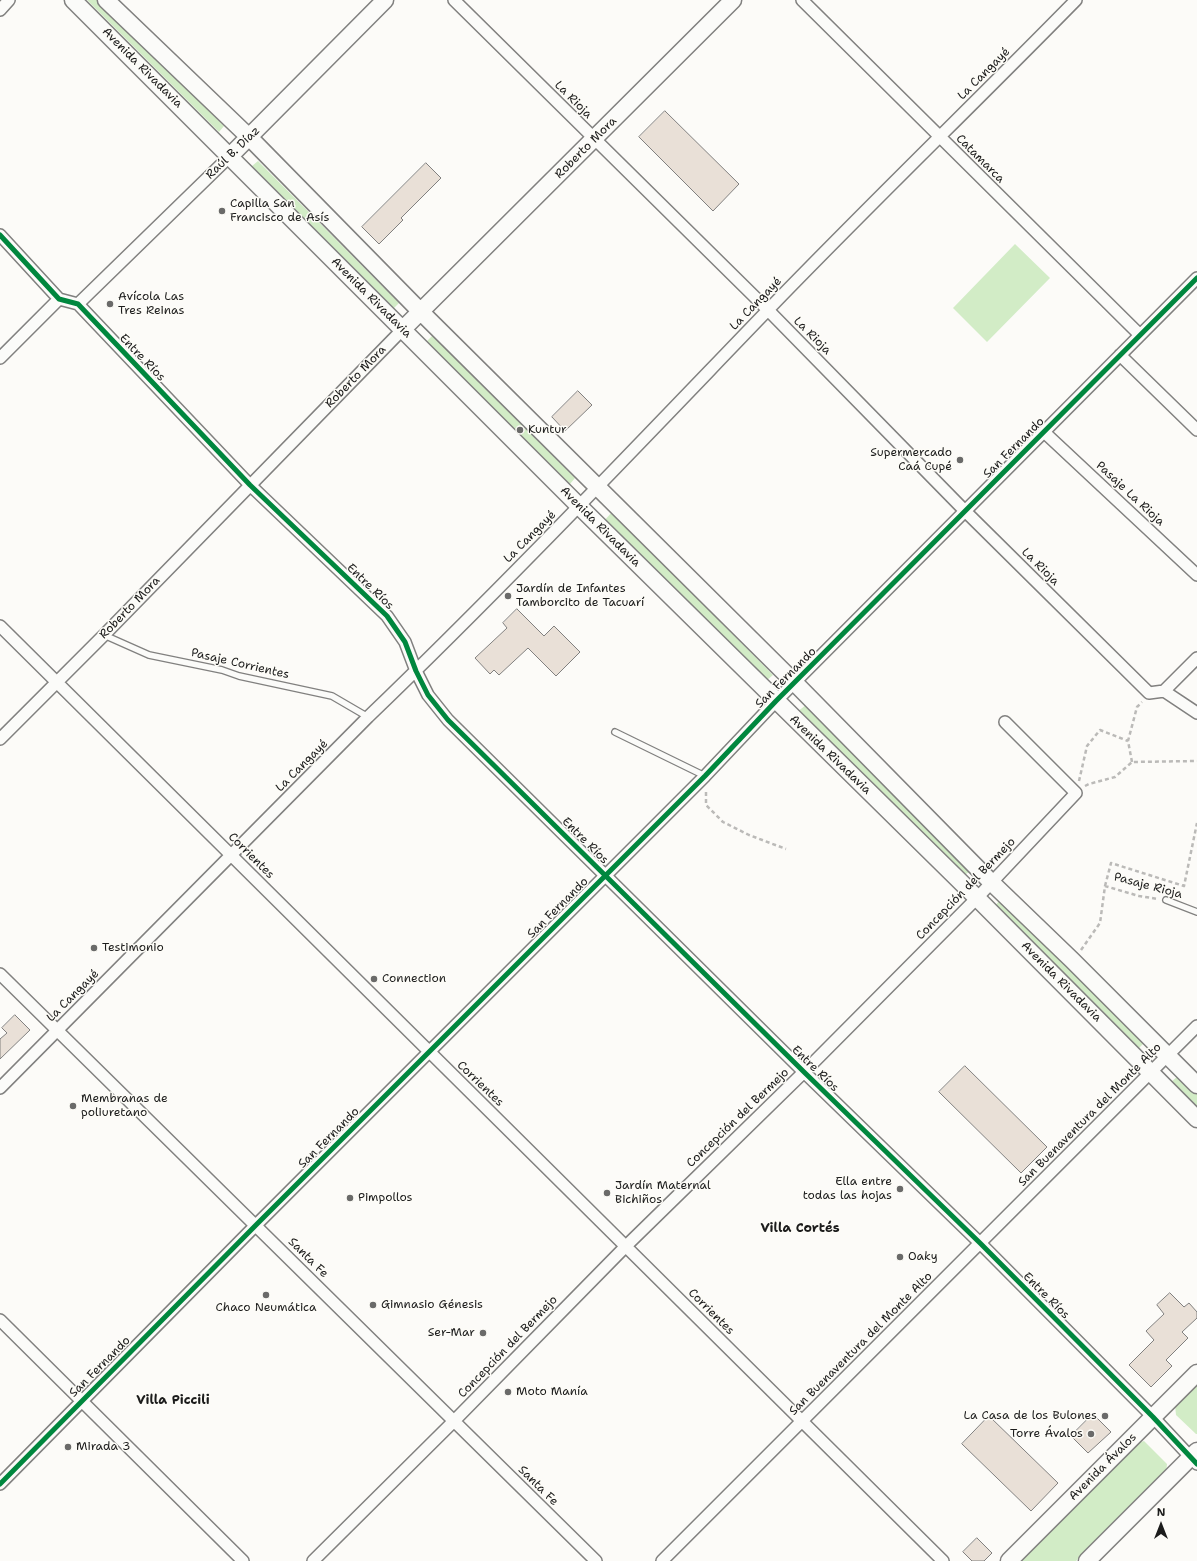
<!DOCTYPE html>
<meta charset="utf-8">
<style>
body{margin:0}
#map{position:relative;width:1197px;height:1561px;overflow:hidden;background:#fcfbf8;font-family:"Shantell Sans",sans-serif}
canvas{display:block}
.north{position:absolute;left:1141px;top:1505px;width:40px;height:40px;-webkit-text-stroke:3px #fdfcf7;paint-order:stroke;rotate:0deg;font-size:11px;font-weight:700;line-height:16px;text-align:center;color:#1c1c1c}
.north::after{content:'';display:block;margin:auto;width:14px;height:18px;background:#1c1c1c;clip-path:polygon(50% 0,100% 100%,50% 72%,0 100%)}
</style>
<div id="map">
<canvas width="1197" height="1561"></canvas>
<div class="north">N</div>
</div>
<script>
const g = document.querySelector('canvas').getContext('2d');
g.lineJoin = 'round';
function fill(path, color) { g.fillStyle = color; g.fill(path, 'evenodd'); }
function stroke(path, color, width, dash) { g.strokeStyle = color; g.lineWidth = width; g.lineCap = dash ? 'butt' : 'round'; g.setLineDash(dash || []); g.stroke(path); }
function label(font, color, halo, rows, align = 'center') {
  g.font = font + ' "Shantell Sans",sans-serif'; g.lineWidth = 3; g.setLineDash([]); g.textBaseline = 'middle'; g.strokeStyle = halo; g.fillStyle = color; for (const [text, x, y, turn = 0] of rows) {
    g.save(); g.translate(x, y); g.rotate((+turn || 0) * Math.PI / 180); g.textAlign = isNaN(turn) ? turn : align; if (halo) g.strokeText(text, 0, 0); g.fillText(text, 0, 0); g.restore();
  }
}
const green = new Path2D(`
 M87,0h11l126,126 -5,6z
 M258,161l141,142 -5,5 -142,-142z
 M1015,244l35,34 -63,64 -34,-34z
 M433,335l142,143 -5,6 -144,-142z
 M612,512l161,163 -7,6 -162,-160z
 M806,705l164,164 -1,3 -6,4 -166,-164z
 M999,901l5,1 142,139 -8,8 -143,-143z
 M1178,1076l19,18v16l-27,-27z
 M1197,1382v52h-1l-20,-19 -1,-10z
 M1144,1441l23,23 -1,9 -90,88h-58l118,-117z`);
const building = new Path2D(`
 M665,111l74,73 -26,27 -74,-74z
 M426,163l15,15 -40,40 2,2 -24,24 -17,-17z
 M578,391l14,14 -27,26 -13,-14z
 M517,609l27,27 10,-10 26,26 -24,24 -28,-28 -29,27 -5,-5 -4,4 -15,-16 32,-30 -4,-5z
 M15,1015l15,15 -30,29v-20l7,-6 -5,-5z
 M965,1066l82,81 -26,26 -82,-81z
 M1170,1293l14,14 5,-4 8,9v6l-15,14 6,6 -22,22 6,6 -21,21 -22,-22 25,-25 -8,-9 18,-17 -7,-9z
 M1093,1414l18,18 -23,21 -17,-17z
 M989,1416l69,67 -27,28 -69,-67z
 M977,1538l15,15 -8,8h-12l-9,-9z`);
const path = new Path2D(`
 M1132,762l-4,-21 9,-34 5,-5
 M1079,781l8,-35 13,-16 28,11
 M1085,786l4,-2 26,-7 17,-15 65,-1
 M706,792v13l17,17 26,13 37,14
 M1105,886l6,-23 73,23 13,-63
 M1081,950l19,-27 5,-37 34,10 19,3`);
const lane = new Path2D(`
 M104,635l45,20 73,15 17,6 93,20 36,21
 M615,732l90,44
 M1166,900l31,12`);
const street = new Path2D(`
 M454,0l314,310 197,201 184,182 15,-2 33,-33
 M802,0l338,335
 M0,10l9,-10
 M0,235l59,64 19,5 172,181 137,131 18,26 11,29 12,24 20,25 356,352 176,171 173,174 44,47
 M78,304l152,-148
 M1120,355l77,75
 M0,358l59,-59
 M1044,432l153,143
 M0,626l943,935
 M1164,691l33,22
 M0,739l104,-104 299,-306
 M0,974l596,587
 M0,1088l368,-371c136,-131 266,-268 397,-404 102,-106 208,-208 311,-313
 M0,1320l243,241
 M0,1484l256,-259 449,-449 71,-75 421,-423
 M313,1561l141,-140 172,-175 178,-174 173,-174 99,-105 -71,-71
 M662,1561l535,-535`);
const secondary = new Path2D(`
 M73,0l506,506 398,392 220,221
 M106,0l143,137 172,175 374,371 197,200 80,77 125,125
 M230,156l155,-156
 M403,329l330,-329
 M1009,1561l188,-188
 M1087,1561l110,-110`);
const cycleway = new Path2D(`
 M0,235l59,64 19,5 172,181 137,131 18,26 11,29 12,24 20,25 356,352 176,171 173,174 44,47
 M0,1484l256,-259 449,-449 71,-75 421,-423`);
const markers = [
 [222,211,4,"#6a6a69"],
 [110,304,4,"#6a6a69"],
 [520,430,4,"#6a6a69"],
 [960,460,4,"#6a6a69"],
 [508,596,4,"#6a6a69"],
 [94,948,4,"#6a6a69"],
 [374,979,4,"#6a6a69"],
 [73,1106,4,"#6a6a69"],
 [900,1189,4,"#6a6a69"],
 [607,1193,4,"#6a6a69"],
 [350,1198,4,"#6a6a69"],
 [900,1257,4,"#6a6a69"],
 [266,1295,4,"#6a6a69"],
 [373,1305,4,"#6a6a69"],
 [483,1333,4,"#6a6a69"],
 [508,1392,4,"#6a6a69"],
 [1105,1416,4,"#6a6a69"],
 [1091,1434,4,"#6a6a69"],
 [68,1447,4,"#6a6a69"]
];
const streetNames = [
 ["Avenida Rivadavia",142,68,45],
 ["La Cangayé",984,74,-45],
 ["La Rioja",573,100,45],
 ["Roberto Mora",586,148,-45],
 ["Raúl B. Díaz",233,153,-44],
 ["Catamarca",980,159,45],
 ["Avenida Rivadavia",371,298,45],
 ["La Cangayé",756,304,-46],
 ["La Rioja",812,336,45],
 ["Entre Ríos",142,358,46],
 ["Roberto Mora",356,377,-46],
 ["San Fernando",1014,448,-45],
 ["Pasaje La Rioja",1130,494,43],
 ["Avenida Rivadavia",600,527,45],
 ["La Cangayé",530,537,-45],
 ["La Rioja",1040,567,45],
 ["Entre Ríos",370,587,44],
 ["Roberto Mora",130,608,-46],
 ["Pasaje Corrientes",240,664,13],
 ["San Fernando",786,678,-45],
 ["Avenida Rivadavia",830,755,44],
 ["La Cangayé",302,766,-45],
 ["Entre Ríos",585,841,45],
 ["Corrientes",251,856,45],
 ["Pasaje Rioja",1148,886,15],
 ["Concepción del Bermejo",966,889,-46],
 ["San Fernando",558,908,-45],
 ["Avenida Rivadavia",1061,982,45],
 ["La Cangayé",73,996,-45],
 ["Entre Ríos",815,1069,44],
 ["Corrientes",480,1084,44],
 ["San Buenaventura del Monte Alto",1090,1115,-45],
 ["Concepción del Bermejo",738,1118,-44],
 ["San Fernando",329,1138,-45],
 ["Santa Fe",308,1258,45],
 ["Entre Ríos",1046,1296,45],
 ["Corrientes",711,1312,45],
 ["San Buenaventura del Monte Alto",861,1344,-45],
 ["Concepción del Bermejo",508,1347,-46],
 ["San Fernando",100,1367,-45],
 ["Avenida Ávalos",1103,1467,-45],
 ["Santa Fe",538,1486,45]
];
const poiNames = [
 ["Capilla San",230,204],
 ["Francisco de Asís",230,218],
 ["Avícola Las",118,297],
 ["Tres Reinas",118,311],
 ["Kuntur",528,430],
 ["Supermercado",952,453,"right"],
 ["Caá Cupé",952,467,"right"],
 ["Jardín de Infantes",516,589],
 ["Tamborcito de Tacuarí",516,603],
 ["Testimonio",102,948],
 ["Connection",382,979],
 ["Membranas de",81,1099],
 ["poliuretano",81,1113],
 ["Ella entre",892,1182,"right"],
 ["todas las hojas",892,1196,"right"],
 ["Jardín Maternal",615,1186],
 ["Bichiños",615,1200],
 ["Pimpollos",358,1198],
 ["Oaky",908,1257],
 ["Gimnasio Génesis",381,1305],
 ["Chaco Neumática",266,1308,"center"],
 ["Ser-Mar",475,1333,"right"],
 ["Moto Manía",516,1392],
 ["La Casa de los Bulones",1097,1416,"right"],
 ["Torre Ávalos",1083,1434,"right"],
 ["Mirada 3",76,1447]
];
const neighbourhoodNames = [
 ["Villa Cortés",800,1229],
 ["Villa Piccili",173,1401]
];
fill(green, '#d2ecc6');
fill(building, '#e9e0d7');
stroke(building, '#81807f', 1);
stroke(lane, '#81807f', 8);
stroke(street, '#81807f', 14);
stroke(secondary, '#81807f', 19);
stroke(path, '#bbbab8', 2.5, [4, 3]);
stroke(lane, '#fbfbf9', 5.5);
stroke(street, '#fbfbf9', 11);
stroke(secondary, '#fbfbf9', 16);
stroke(cycleway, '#00873e', 5);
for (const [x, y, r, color] of markers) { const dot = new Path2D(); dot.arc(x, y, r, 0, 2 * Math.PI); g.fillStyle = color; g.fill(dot); stroke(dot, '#fdfcf7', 1.5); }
label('12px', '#1c1c1c', '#fdfcf7', streetNames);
label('12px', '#1c1c1c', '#fdfcf7', poiNames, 'left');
label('bold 13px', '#1c1c1c', '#fdfcf7', neighbourhoodNames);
</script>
